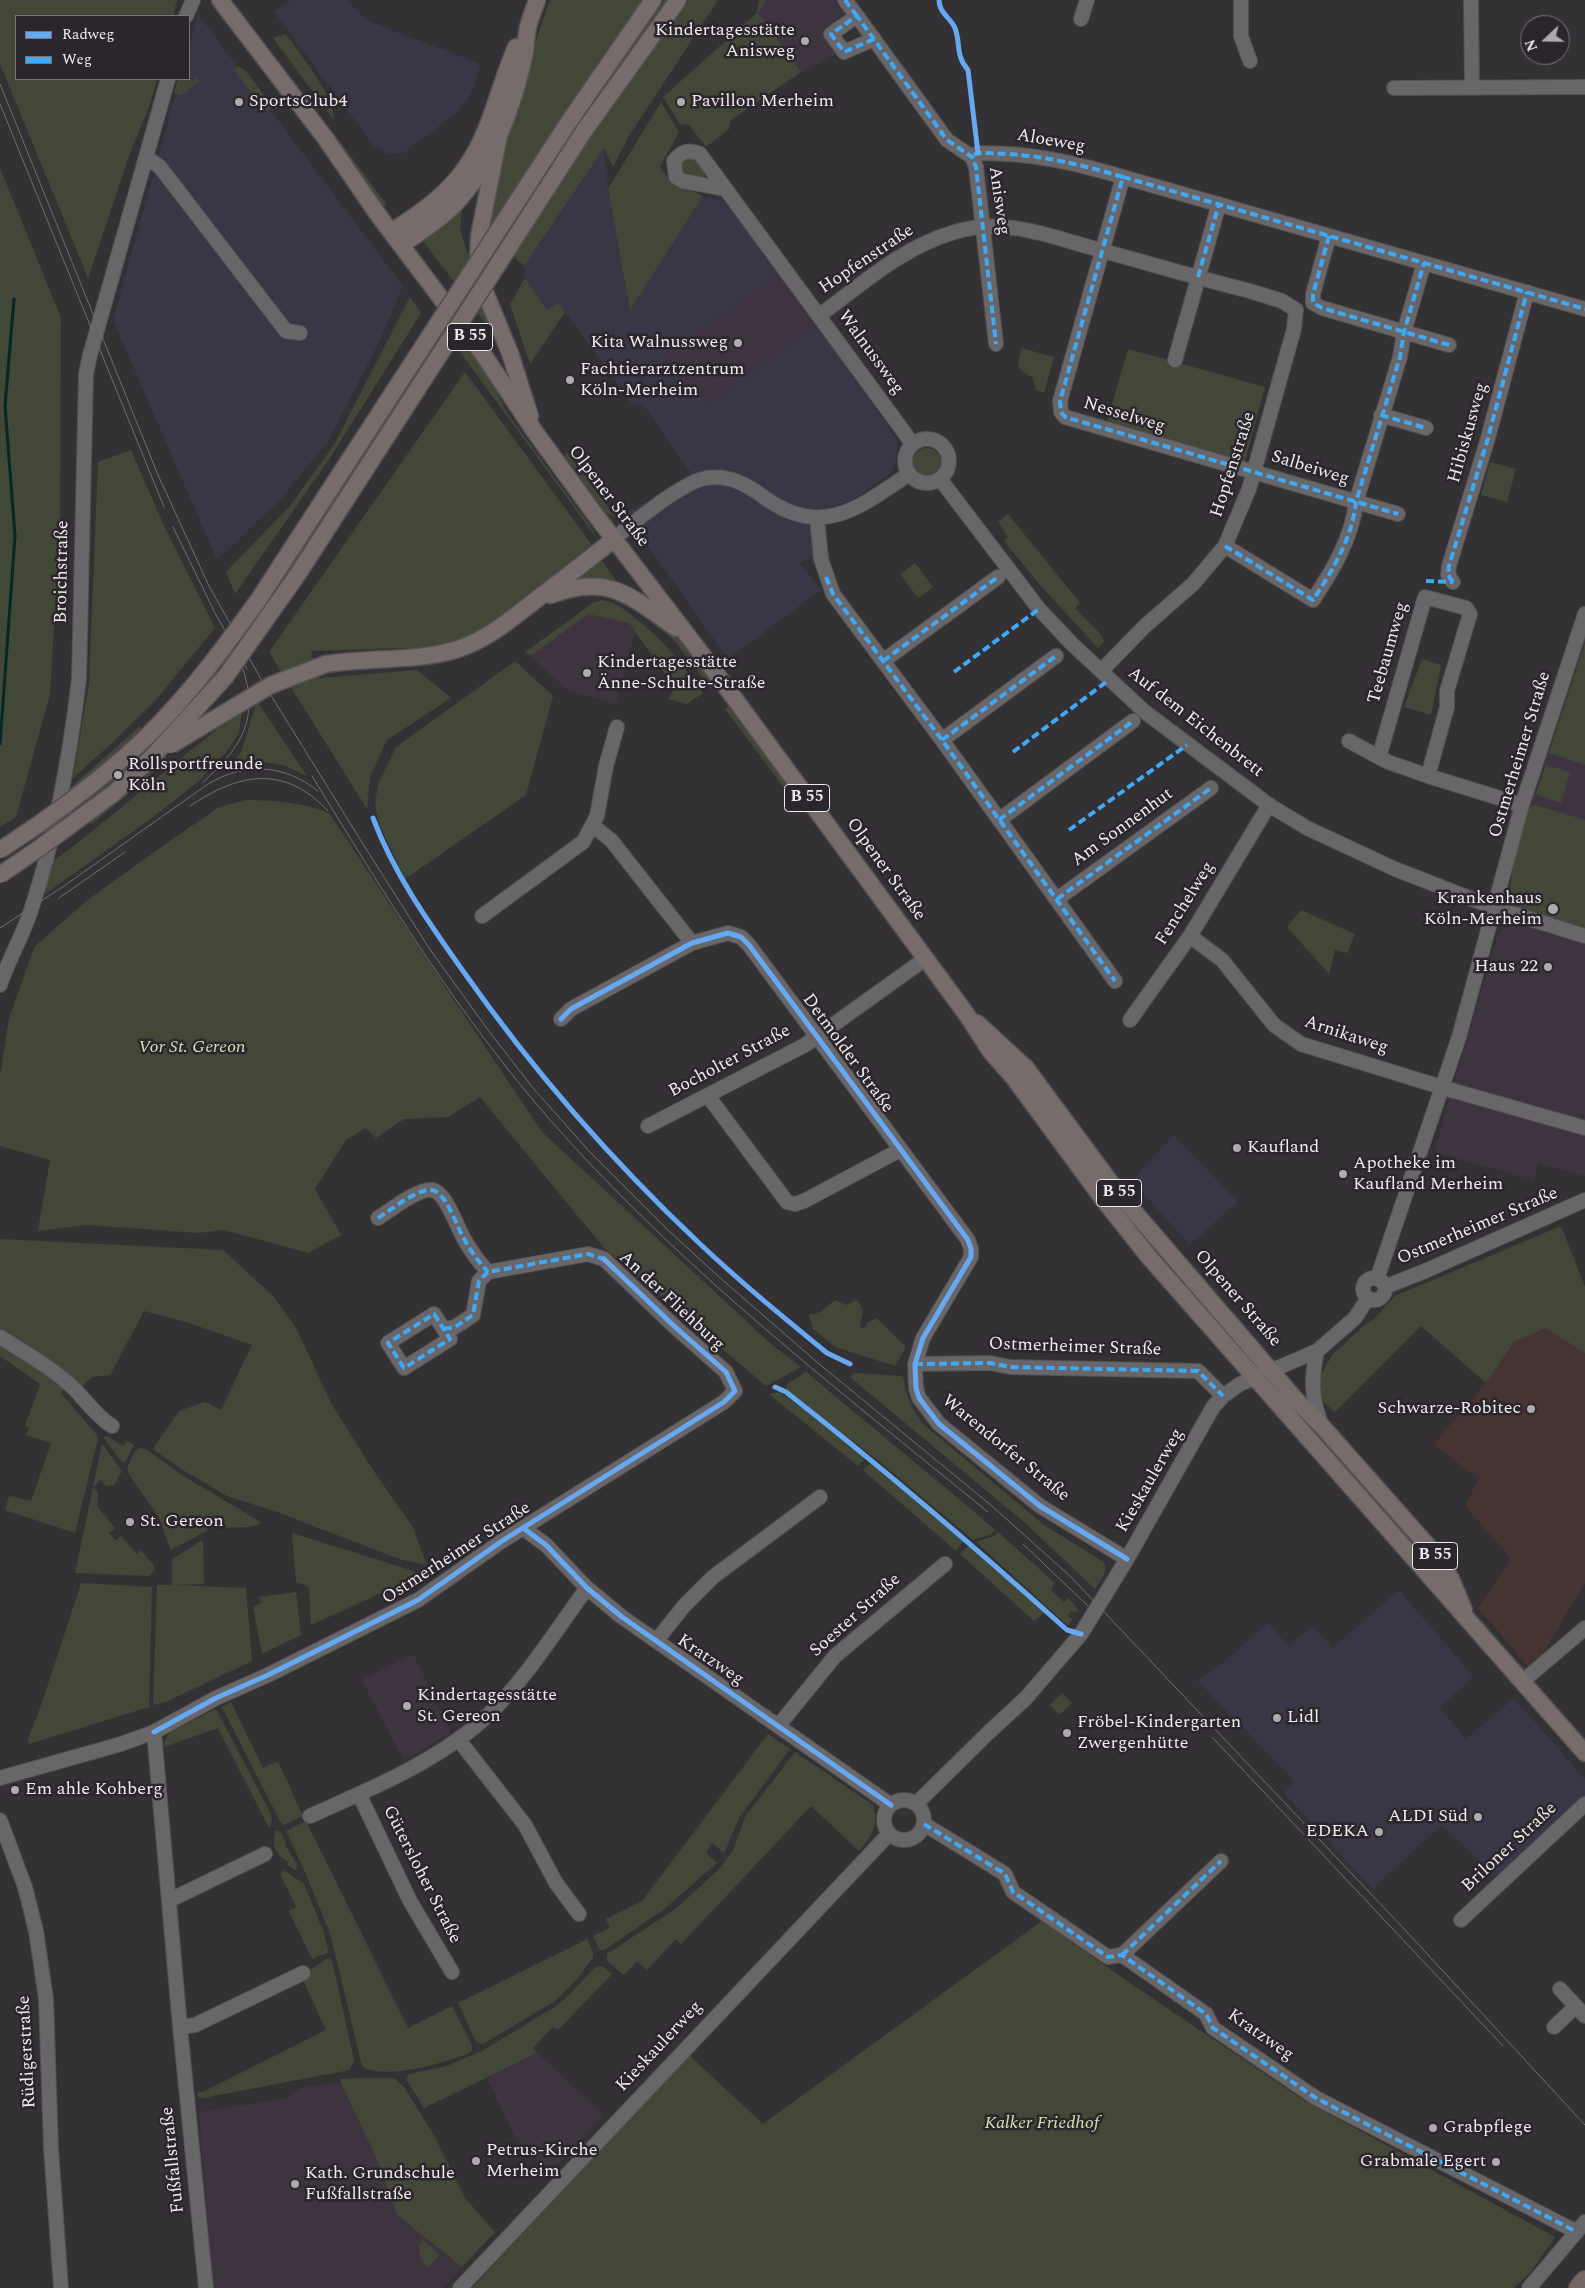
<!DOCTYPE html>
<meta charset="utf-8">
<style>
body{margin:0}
#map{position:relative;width:1585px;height:2288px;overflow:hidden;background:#343135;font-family:Spectral,serif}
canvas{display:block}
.legend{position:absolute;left:15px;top:15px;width:175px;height:65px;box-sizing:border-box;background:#2b262c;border:1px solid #79757a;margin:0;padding:6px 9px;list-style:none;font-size:15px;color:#efecf0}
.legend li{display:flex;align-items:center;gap:10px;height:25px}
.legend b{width:25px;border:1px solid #79757a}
.north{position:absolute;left:1520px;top:15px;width:50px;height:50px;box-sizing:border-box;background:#2b262c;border:1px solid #79757a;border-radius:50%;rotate:249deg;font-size:14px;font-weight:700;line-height:20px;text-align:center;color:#efecf0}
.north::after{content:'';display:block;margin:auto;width:18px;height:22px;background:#aeabaf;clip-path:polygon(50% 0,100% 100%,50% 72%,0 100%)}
</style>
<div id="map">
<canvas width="1585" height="2288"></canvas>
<ul class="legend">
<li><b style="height:6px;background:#66a8f1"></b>Radweg</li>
<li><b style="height:6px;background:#3fa9f5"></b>Weg</li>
</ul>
<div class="north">N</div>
</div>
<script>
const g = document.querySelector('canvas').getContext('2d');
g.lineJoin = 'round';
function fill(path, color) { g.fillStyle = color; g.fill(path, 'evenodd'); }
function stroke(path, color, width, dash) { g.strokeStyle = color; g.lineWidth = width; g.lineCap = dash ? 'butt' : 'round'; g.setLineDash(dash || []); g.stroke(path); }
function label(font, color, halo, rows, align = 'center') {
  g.font = font + ' Spectral,serif'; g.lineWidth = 5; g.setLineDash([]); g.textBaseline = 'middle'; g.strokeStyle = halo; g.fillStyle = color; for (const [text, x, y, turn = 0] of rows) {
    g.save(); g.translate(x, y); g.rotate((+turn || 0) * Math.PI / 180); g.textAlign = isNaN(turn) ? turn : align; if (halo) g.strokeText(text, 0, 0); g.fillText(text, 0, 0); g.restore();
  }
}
const commercial = new Path2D(`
 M291,0h55l22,21 113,43 -11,32 -11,15 -55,42 -15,1 -14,-7 -101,-135z
 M198,14l205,272 -21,50 -53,104 -48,59 -64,61 -104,-240 67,-241h9v-31z
 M604,148l4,41 22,120 73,-113 23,6 128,175 43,63v18l-6,15 -40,28 -42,12 6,21 -1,22 -14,7 21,27 -93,69 -104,-147 24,-11 43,-28 -47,-67 -13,-3 -73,-101 -11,8 -22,-32 -1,-12z
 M1174,1135l64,67 -49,43 -57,-65z
 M1399,1590l75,87 -35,30 27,32 48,-41 71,81v19l-87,80 -57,-53 -68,64 -89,-96 10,-12 -97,-101 23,-14 48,-44 20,24 25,-20 20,22z`);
const industrial = new Path2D(`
 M1585,1311v272l-53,88 -54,-63 33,-50 -46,-52 14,-28 -46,-33 53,-62 28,-41z`);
const built = new Path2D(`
 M766,0h73l8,11 -24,19 16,23 -38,19 -44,-59z
 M778,274l38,51 -107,78 -15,-10 -33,-33z
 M588,614l41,9 6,9 -19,72 -49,-14 -36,-34z
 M1585,638v538l-47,-13 -4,17 -100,-28 64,-217 5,-7 8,-3h8l4,-15 -10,-6 -3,-8 -1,-8 7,-36 19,-67z
 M413,1654l38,78 -47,29 -42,-81z
 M537,2053l67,62 -53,57 -34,-31 -30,-63z
 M341,2083l33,70 23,62 65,52 -19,21h-230l-14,-176 90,-14 12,-11z`);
const green = new Path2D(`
 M0,0h177l-4,16h-157v63h141l-8,28 -20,49 -41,122 -88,-214z
 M550,0h168l-89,136 -16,30 -9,-18 -80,118 -39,-39c18,-77 38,-153 65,-227z
 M759,0h7l-8,13 43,59 -70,48 -2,9 -23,18 -17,-22 -9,-1 -17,-27 94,-84z
 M286,34c11,16 53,68 47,85l-60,-81z
 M237,66l9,5 27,36 -7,5 -31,-41z
 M196,76l4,5 -19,14 -7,-2 4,-14 16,2z
 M661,102l18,30 -19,35 10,14 33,15 -73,114 -22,-121z
 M339,140l47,64 -3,3 -46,-62z
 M694,157l12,17 -3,4 -17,-3 -5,-5v-7l2,-5z
 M0,168l61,150 -1,209 -10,167 -34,123 -16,10z
 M463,200l-3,30 28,86 13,28 -78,-103z
 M525,278l22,32 11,-8 7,10 -35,52 -20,-60z
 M410,297l11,16 -91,145 -95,136 -9,-22 63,-65 46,-64z
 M466,342l28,41 11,27 86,117 7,13 -138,-188z
 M1021,348l33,9 -10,36 -8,-3 -3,-12 -11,-7 -4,-5z
 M1128,349l137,38 -20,74 -4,2 -135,-38z
 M465,372l127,173 -99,77 -26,16 -32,9 -124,4 8,27 98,-8 34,28 -64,42 -17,37 -3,32 -98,-157z
 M913 462a14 14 0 1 1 28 0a14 14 0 1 1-28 0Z
 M131,450l34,78 50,100 -61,74 -41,40 -40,36 16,-95 9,-221z
 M566,451l49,66 -10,-5 -5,-7 -35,-48z
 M1490,462l26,7 -9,33 -26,-7z
 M1008,514l72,89 -5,5 27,28 2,5 -6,7 -58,-63 -36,-44 4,-4 -10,-15z
 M601,559l16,23v4l-42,-6z
 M915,563l18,24 -15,11 -18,-24z
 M601,600c16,2 22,9 34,18 30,23 46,45 68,75l-16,11 -19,-5 7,-11 -46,-65 -41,-9 -57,42 -6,-4 68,-49z
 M628,604l32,17 28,27 28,35 -6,5 -36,-48z
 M1585,643v122l-36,-12z
 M1422,659l19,6 -10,50 -27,-8z
 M515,661l38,35 -27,99 -121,84 -26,-55 -4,-19 3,-21 18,-37z
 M257,701l50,75 -24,-11 -25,-4 -29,9 12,-18z
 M728,706l61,82 -2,4 -62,-83z
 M242,711l-3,21 -10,17 -29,31 -48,38 -107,76 7,-32c66,-48 124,-104 190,-151z
 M140,726l28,34 -76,64 -23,-35z
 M1546,765l24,7 -9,31 -25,-9z
 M247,800c28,0 56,3 82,13l213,319 229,212 30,23 -35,19 -162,-138 -124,-151 -32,20 -44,2 -28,19 -10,-10 -20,12 -31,49 26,46 -33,18 -84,-23 -26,3 -111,-8 -49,6 12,-71 -50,-14v-70l9,-58 26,-72 54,-47 81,-58 49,-34z
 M1536,805l49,15v107l-61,-17 -10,-6 -3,-5 -1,-12 6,-35 13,-44z
 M1301,910l54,24 -8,19 -12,-3 -6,24 -42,-47z
 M1561,1226l24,61v66l-39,-25 -32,14 -28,41 -65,-57 -86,86 -15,-13v-22l12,-22 34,-31 8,-5 21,-23z
 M0,1239l223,11 50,46 23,32 35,75 40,64 41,59 15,39 -28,-6 -119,-46 -53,-17 -49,-29 -25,-18 26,-38 26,-9 16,8 31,-65 -66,-23 -42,-11 -34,64 -18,2 -13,12 -79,-56z
 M835,1300l11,5 11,-5 6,9 -3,18 4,2 3,-6 9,-5 30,29 -11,19 -60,-19 -22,-18 -4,-14 11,-3z
 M0,1340l65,46 -4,7 35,41 2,5 -23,94 -70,-23 4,-14 22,5 20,-58 -25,-8 3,-7 -4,-2 15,-42 -40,-28z
 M806,1372l171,142 18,16 -4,4 -18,6 -93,-78 -94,-72 1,-6z
 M853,1373l50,3c3,19 8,32 20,48l121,101 60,37c4,10 -3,18 -9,27l-71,-67 -173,-144z
 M779,1392l36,25 51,41 -8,8 -89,-72z
 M108,1436l15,10 4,-5 7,4 -9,18 -4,-2 -18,-24z
 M102,1444l20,27 -8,14 -8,1 -5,-6 -8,7 5,6 -1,13 18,22 -6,5 7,7 5,-4 16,18 4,-4 13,16v4l-5,6 -74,-3z
 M141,1448l6,2 38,27 74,44 2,3 -13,3 -39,1 -1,2 -37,20 -13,-34 -30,-43c-2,-7 5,-17 8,-23z
 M871,1463l88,72 5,5 -8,11 -93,-81z
 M998,1532l57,51 -4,7 13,12 5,-4 9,12 -1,2 -6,-1 -3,5 5,3 -5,7 -92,-84 18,-6z
 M292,1533l131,41 -112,51 -2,-38 -13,-5z
 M203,1540l1,44 -31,1 73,3 6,73 -86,41 -13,3 4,-120h15v-26z
 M969,1545l3,1 73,67 -11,8 -74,-67z
 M81,1583l71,4 -3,120 -120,37 -1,-5 14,-36z
 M296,1592l5,43 -39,19 -9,-47 8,-4 -2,-6z
 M1062,1693l10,10 -13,12 -9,-10z
 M231,1702l32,66 15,-7 25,55 -19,9 -3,-2 -59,-116z
 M216,1709l55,105 1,7 -3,7 -51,-100 -54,19v-5l6,-10z
 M768,1734l22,15 -51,69 -15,35 -12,-10 -6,10 11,10 -54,47 -59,40h-4l-7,-14 17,-8 -4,-9 36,-18z
 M795,1752l78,53c6,22 -1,30 -14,46l-48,-45 -130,138 -5,-5 -29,31 -10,-9 -13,14 -17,-14v-7l71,-47 42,-39 13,-18 12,-33z
 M306,1821l102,207 44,-22 20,39v6l-3,2c-24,10 -85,28 -107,13l-32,-133 -25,-61 -18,-39v-3z
 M276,1830l4,2 6,11 -1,2 12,19 -1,6 -9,-5 1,-3c-13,-9 -17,-15 -12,-32z
 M284,1870l20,14 20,49 4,17 -1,3 -15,6 -23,-48 7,-4 -16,-33z
 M1042,1921l88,62 175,118 250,136 -25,36 -16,15h-1042l217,-233 74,69z
 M587,1939l6,13v6l-17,22 -21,21 -72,43 -7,-2 -18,-39z
 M328,1958l4,2 22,100 -4,10 -147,28 -5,-1 -1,-4 8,-2 121,-61 -23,-50 4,-8z
 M599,1966l5,1 8,7 -54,56 -5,-3 -20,21 4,5 -113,55 -18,-29 3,-5 38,-8 35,-15 73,-44 14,-12 25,-27z
 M360,2078h34l10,9 31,50 30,61 30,34 -33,35 -65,-52 -23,-62 -33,-70 -1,-4z
 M423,2240l17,15 -13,13c-5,-9 -13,-19 -4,-28z`);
const stream = new Path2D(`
 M0,744l15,-208 -10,-130 9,-107`);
const minor = new Path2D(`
 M845,0l12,16
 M1241,0v36l9,25
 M1471,0l1,87
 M186,16l7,-16
 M1081,19l6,-19
 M874,39l-30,13 -13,-18 26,-18 90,124 25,17 4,10 20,177
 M1394,88l191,-1
 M146,157l14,10 126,164 14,2
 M972,157l6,-4c54,0 94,9 145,24l-63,224 1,11 4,5 333,97
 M1123,177l462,132
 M725,189l-42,-8 -7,-4 -2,-16c8,-10 14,-12 26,-7l212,289
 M1313,303l9,5 127,37
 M1313,303v-9l16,-58
 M820,315c42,-31 84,-69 135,-83 52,-16 102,7 152,20 47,13 95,27 143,39l32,10 14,9 -2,19 -45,160 -24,57 -32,38 -48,42 -44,45
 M1175,360l44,-156
 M1381,415l45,13
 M905 461a22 22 0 1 1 44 0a22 22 0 1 1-44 0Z
 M940,479l99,130 33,35 73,68 124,93 38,23 88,41 100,39 90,28
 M817,518l4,41 12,35 109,146 173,241
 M614,539c20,-17 67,-56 92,-61 25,-4 43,8 62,22 56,38 93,6 141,-26
 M1225,546l88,54c20,-30 39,-62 43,-98l44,-145 4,-25 20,-69
 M1453,582l-5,-7 1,-9 39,-128 39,-146
 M883,661l115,-84
 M942,740l114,-84
 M1349,741l39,21 40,14
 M1379,757l46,-160 41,11 4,6 -23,77v16l-19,69 94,29
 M999,820l134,-99
 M593,826l18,14 81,103
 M1057,899l154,-111
 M482,916l101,-74 14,-26 9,-50 11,-39
 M1190,936l32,24 52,65 27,19 150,46 134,38
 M0,985c9,-27 24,-51 32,-78 24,-73 38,-151 47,-228l7,-305 4,-19 78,-276
 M561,1019l10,-10 121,-66 36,-10 13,4 8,8 219,295 3,9v8l-48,81 -8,26 1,24 3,10 20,26 101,82 87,53
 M1130,1020l60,-84 79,-131
 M708,1096l79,106 8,2 9,-3 96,-51
 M648,1126l157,-81 120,-86
 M378,1218c13,-8 40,-30 54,-28 14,2 25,37 31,47 7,13 15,24 25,35
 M1363 1289a11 11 0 1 1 22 0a11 11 0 1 1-22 0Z
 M1377,1279l82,-242 63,-232 63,-191
 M1385,1287l40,-16 160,-71
 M434,1314l16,25 -46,29 -16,-25z
 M0,1337c24,15 49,29 70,48 15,13 24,30 42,41
 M1317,1351c-6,29 -6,44 4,73
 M915,1364l75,-1 20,4 188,4 25,25
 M523,1528l23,17 41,43 35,29 269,188
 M656,1641l28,-35 29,-29 107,-80
 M1522,1682l63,-54
 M779,1725l56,-69 110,-92
 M154,1732l26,295 26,261
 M458,1739l67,86 31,58 23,31
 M0,1778l121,-34 33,-12 62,-34 52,-23 150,-75 84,-59 222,-139 11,-11 -9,-19 -52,-46 -70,-67 -16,-5 -100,18 -9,9 -6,34 -18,12 -11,2
 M359,1794l51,107 42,71
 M884 1820a20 20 0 1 1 40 0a20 20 0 1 1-40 0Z
 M916,1804l72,-71 38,-35 55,-64 46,-75 86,-152 10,-11 17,-12 77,-33 38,-33 13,-20
 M310,1816c60,-27 127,-54 176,-99 39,-36 70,-87 101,-129
 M0,1820l25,67 11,44 10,68 5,149 10,140
 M924,1824l81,50 8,18 95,65 14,-2 84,59 7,14 103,70 261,134
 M170,1900l95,-46
 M1461,1920l124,-116
 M1122,1955l99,-94
 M1560,1989l25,27
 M180,2027l15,-2 108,-52
 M1554,2027l22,-21
 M460,2288l429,-454
 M1529,2288l56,-66`);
const major = new Path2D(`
 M220,0l106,139 53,77 104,138 52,78 59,81 107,140 266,362 24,37 23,26 89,121 46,58 436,496
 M499,136l-20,100 -1,31 3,15 29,71 20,63
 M391,232c28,-18 56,-37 75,-65 25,-35 33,-81 50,-120
 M401,245c18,-12 37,-24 52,-39 39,-40 61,-100 72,-154 1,-7 1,-13 2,-19 1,-11 7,-23 10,-33
 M551,595c57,-22 79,1 125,33
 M326,664c43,-7 87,-2 129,-14 34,-10 62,-36 90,-57 23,-18 46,-35 69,-54
 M977,1023l49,45 93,126 177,206 25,25 107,121 23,33 13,31`);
const highway = new Path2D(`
 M1579,2288l6,-7`);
const tram = new Path2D(`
 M0,84l158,391 50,109 54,97 101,163 66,104 59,82 45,58 57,64 79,79 49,45 100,87 174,143 79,71 335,354 179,194
 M0,104l164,403
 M173,527l43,88 31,54
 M312,776c73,119 146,239 239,345 129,147 285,267 437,391
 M203,782c39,-35 58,-65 38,-118
 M190,806c49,-33 94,-42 138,5
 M59,898l66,-46
 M0,928l64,-42 144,-102c37,-22 76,-20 110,7
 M1023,1544l65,62
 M1212,1737l291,309`);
const majorBridge = new Path2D(`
 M171,745l100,-60 55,-21
 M0,850c44,-28 86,-59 126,-94 51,-45 93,-101 133,-157l309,-476 85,-123
 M0,875l38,-26 76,-56 38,-36 74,-81 72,-102 286,-443 94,-131`);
const quiet = new Path2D(`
 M845,0l12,16
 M874,39l-30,13 -13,-18 26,-18 90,124 25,17 4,10 20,177
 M974,155l4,-2c54,0 94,9 145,24l-63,224 1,11 4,5 333,97
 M1123,177l462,132
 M1329,236l-16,58v9l9,5 127,37
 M1198,277l21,-73
 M1381,415l45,13
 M1225,546l88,54c20,-30 39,-62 43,-98l44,-145 4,-25 20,-69
 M826,577l7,17 109,146 173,241
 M1426,581l27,1
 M1453,582l-5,-7 1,-9 39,-128 39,-146
 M883,661l115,-84
 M954,672l85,-63
 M942,740l114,-84
 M1013,752l96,-72
 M999,820l134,-99
 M1069,830l118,-85
 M1057,899l154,-111
 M378,1218c13,-8 40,-30 54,-28 14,2 25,37 31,47 7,13 15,24 25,35
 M434,1314l16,25 -46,29 -16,-25z
 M444,1329l11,-2 18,-12 6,-34 9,-9 100,-18 16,5
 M915,1364l75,-1 20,4 188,4 25,25
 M924,1824l81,50 8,18 95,65 14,-2 84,59 7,14 103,70 261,134
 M1122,1955l99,-94`);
const cycleway = new Path2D(`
 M939,0c0,13 11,17 16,28 6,16 0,27 13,42l10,83
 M373,818c21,56 56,105 90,153 69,98 148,189 235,271 41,39 85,75 129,111l23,11
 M561,1019l10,-10 121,-66 36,-10 13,4 8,8 219,295 3,9v8l-48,81 -8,26 1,24 3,10 20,26 101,82 87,53
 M775,1387l11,5c97,76 189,155 281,238l14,4
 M523,1528l23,17 41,43 35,29 269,188
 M154,1732l62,-34 52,-23 150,-75 84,-59 222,-139 11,-11 -9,-19 -52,-46 -70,-67`);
const markers = [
 [805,41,5,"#aeabaf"],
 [239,102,5,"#aeabaf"],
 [681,102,5,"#aeabaf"],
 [738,343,5,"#aeabaf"],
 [570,380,5,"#aeabaf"],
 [587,673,5,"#aeabaf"],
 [118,775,5,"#aeabaf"],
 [1553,909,6,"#aeabaf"],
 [1548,967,5,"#aeabaf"],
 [1237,1148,5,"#aeabaf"],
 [1343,1174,5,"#aeabaf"],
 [1531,1409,5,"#aeabaf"],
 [130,1522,5,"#aeabaf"],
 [407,1706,5,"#aeabaf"],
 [1277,1718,5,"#aeabaf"],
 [1067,1733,5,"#aeabaf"],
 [15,1790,5,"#aeabaf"],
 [1478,1817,5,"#aeabaf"],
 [1379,1832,5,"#aeabaf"],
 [1433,2128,5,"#aeabaf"],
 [476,2161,5,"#aeabaf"],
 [1496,2162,5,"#aeabaf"],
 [295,2184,5,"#aeabaf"]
];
const shields = [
 [470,337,45],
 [807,798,45],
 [1119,1193,45],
 [1435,1556,45]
];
const shieldNames = [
 ["B 55",470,337],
 ["B 55",807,798],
 ["B 55",1119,1193],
 ["B 55",1435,1556]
];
const poiNames = [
 ["Kindertagesstätte",795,31,"right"],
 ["Anisweg",795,52,"right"],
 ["SportsClub4",249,102],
 ["Pavillon Merheim",691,102],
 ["Kita Walnussweg",728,343,"right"],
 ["Fachtierarztzentrum",580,370],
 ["Köln-Merheim",580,391],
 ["Kindertagesstätte",597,663],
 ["Änne-Schulte-Straße",597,684],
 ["Rollsportfreunde",128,765],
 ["Köln",128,786],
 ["Krankenhaus",1542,899,"right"],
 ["Köln-Merheim",1542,920,"right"],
 ["Haus 22",1538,967,"right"],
 ["Kaufland",1247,1148],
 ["Apotheke im",1353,1164],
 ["Kaufland Merheim",1353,1185],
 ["Schwarze-Robitec",1521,1409,"right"],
 ["St. Gereon",140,1522],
 ["Kindertagesstätte",417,1696],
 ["St. Gereon",417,1717],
 ["Lidl",1287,1718],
 ["Fröbel-Kindergarten",1077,1723],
 ["Zwergenhütte",1077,1744],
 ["Em ahle Kohberg",25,1790],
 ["ALDI Süd",1468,1817,"right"],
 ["EDEKA",1369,1832,"right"],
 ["Grabpflege",1443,2128],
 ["Petrus-Kirche",486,2151],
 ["Merheim",486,2172],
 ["Grabmale Egert",1486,2162,"right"],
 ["Kath. Grundschule",305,2174],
 ["Fußfallstraße",305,2195]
];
const streetNames = [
 ["Aloeweg",1051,142,10],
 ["Anisweg",998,201,82],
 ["Hopfenstraße",867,260,-34],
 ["Walnussweg",870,353,54],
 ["Nesselweg",1124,416,17],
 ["Hibiskusweg",1469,433,-74],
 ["Hopfenstraße",1234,465,-72],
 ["Salbeiweg",1310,469,17],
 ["Olpener Straße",608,497,53],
 ["Broichstraße",63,572,-89],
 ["Teebaumweg",1389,653,-74],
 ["Auf dem Eichenbrett",1195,723,38],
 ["Ostmerheimer Straße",1521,755,-73],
 ["Am Sonnenhut",1123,828,-36],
 ["Olpener Straße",885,870,54],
 ["Fenchelweg",1186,904,-58],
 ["Arnikaweg",1346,1036,18],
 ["Detmolder Straße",847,1054,54],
 ["Bocholter Straße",730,1062,-28],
 ["Ostmerheimer Straße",1478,1227,-23],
 ["Olpener Straße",1237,1299,49],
 ["An der Fliehburg",671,1302,43],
 ["Ostmerheimer Straße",1075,1348,2],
 ["Warendorfer Straße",1005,1449,39],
 ["Kieskaulerweg",1151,1481,-60],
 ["Ostmerheimer Straße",457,1554,-33],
 ["Soester Straße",856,1616,-42],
 ["Kratzweg",710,1661,34],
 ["Briloner Straße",1510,1848,-43],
 ["Gütersloher Straße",421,1875,63],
 ["Kratzweg",1260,2036,35],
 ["Kieskaulerweg",660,2047,-47],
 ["Rüdigerstraße",28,2052,-93],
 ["Fußfallstraße",174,2160,-96]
];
const parkNames = [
 ["Vor St. Gereon",192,1048],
 ["Kalker Friedhof",1042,2124]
];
fill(commercial, '#393645');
fill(industrial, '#453432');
fill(built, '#3d343f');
fill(green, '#434738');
stroke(stream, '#052727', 3);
stroke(minor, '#525053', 16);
stroke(major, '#525053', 19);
stroke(highway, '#525053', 22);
stroke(minor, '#686669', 14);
stroke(major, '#766c6b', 16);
stroke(highway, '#736665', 20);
stroke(tram, '#706d70', 1);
stroke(majorBridge, '#525053', 19, []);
stroke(majorBridge, '#766c6b', 16);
stroke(quiet, '#3fa9f5', 4, [8, 4]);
stroke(cycleway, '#66a8f1', 5);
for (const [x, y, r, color] of markers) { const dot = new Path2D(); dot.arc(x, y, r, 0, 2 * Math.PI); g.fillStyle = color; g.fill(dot); stroke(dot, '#2b262c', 2); }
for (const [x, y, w] of shields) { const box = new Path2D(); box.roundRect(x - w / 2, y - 13.5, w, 27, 4); g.fillStyle = '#2b262c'; g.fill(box); stroke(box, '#efecf0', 1); }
label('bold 16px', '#efecf0', null, shieldNames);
label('18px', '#efecf0', '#2b262c', poiNames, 'left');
label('18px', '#efecf0', '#2b262c', streetNames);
label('italic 18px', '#d2e4ae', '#2b262c', parkNames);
</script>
